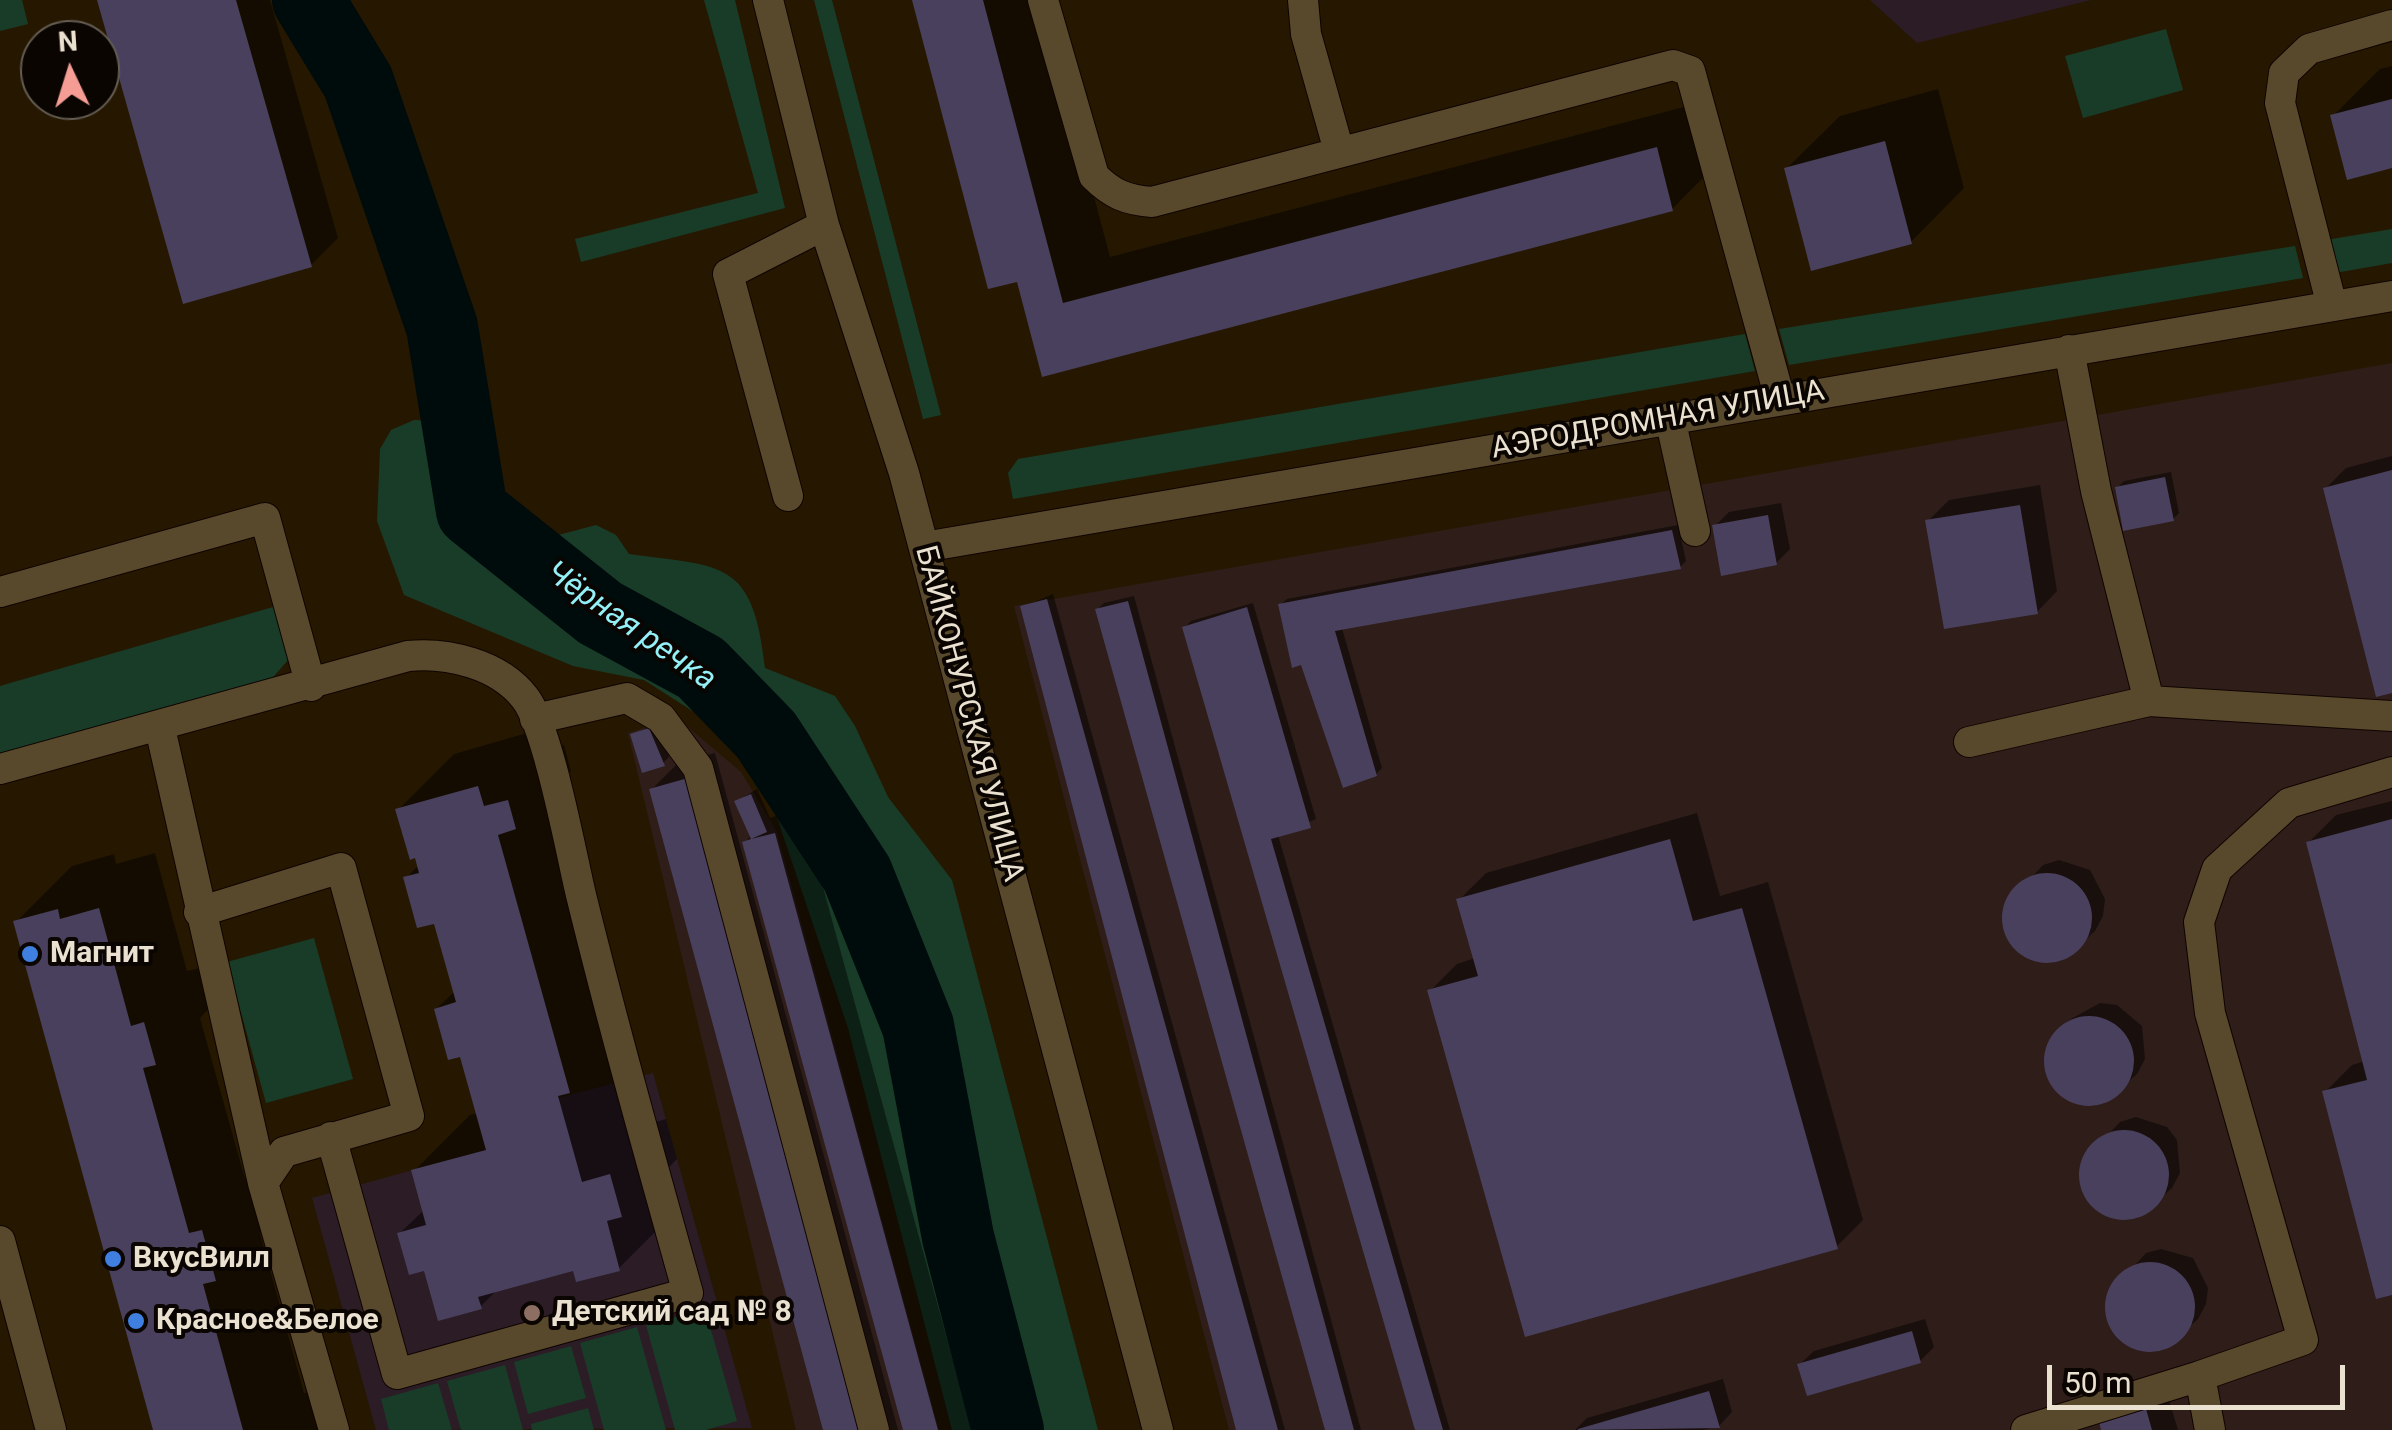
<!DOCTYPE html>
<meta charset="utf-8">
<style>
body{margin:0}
#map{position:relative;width:2392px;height:1430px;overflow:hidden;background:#261800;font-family:Roboto,sans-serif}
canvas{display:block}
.north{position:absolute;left:20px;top:20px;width:100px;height:100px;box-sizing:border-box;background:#0a0500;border:2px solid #645d54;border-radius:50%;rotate:356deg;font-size:28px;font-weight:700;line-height:40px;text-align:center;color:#ebe1d1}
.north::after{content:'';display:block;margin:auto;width:35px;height:45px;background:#f59c95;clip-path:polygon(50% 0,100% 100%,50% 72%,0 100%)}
.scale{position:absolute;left:2047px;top:1365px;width:298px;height:45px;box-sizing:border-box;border:5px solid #ebe1d1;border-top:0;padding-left:12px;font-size:30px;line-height:35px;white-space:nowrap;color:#ebe1d1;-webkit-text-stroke:8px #0a0500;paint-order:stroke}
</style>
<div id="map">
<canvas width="2392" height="1430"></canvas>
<div class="north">N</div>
<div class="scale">50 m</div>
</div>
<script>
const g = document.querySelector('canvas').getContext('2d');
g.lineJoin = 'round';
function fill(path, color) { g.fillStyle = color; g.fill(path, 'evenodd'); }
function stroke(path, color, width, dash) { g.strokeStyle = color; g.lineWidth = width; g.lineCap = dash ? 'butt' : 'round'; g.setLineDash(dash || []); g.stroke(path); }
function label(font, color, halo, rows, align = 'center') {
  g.font = font + ' Roboto,sans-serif'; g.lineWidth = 8; g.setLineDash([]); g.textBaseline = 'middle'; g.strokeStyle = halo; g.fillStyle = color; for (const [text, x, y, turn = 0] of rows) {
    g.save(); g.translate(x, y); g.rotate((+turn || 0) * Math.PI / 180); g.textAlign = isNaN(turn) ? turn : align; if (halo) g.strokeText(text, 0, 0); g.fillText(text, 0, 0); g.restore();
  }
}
const industrial = new Path2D(`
 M2392,363v1067h-1163l-215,-824z
 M669,711l72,61 36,60 162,598h-143l-168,-697 22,-7z`);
const education = new Path2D(`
 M1870,0h221l-174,43z
 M653,1073l99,355 -376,2 -64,-232 173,-48 73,-52z`);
const green = new Path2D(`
 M0,0h22l6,24 -28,7z
 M704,0h31l50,208 -204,54 -6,-23 183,-46z
 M814,0h18l109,415 -18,4z
 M2166,29l17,61 -100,28 -18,-62z
 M2392,229v34l-57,10 -9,-33z
 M2295,246l8,32 -514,87 -10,-36z
 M1745,334l10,37 -742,128 -5,-26 10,-14z
 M414,420l45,2 17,20 11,68 60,28 49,-13 20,10 13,19c94,13 124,5 136,114l70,28 20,30 33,71 64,83 146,550h-146l-104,-402 -83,-246 -46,-54 -75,-48 -71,-14 -169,-71 -27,-74 3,-72 11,-19z
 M280,605l15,47 -27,31 -268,70v-67z
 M314,938l39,141 -87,24 -39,-141z
 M705,1309l32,112 -31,9h-31l-29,-105z
 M637,1327l29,103h-62l-24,-87z
 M571,1346l15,52 -58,16 -14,-52z
 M505,1365l18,65h-62l-14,-49z
 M438,1383l14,47h-63l-8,-31z
 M588,1408l6,22h-62l-1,-6z`);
const shadow = new Path2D(`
 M99,0h171l68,238 -27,27z
 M915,0h127l68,257 593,-155 16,60 -47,47 -628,165 -25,-95z
 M2392,66v99l-59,-49 47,-47z
 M1938,89l26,99 -53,54 -125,-73 54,-53z
 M2392,456v235l-66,-203 20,-20z
 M2171,472l8,41 -6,6 -56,-31 7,-7z
 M2040,485l17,106 -20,21 -109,-91 21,-21z
 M1781,503l9,46 -14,14 -61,-37 14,-14z
 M1678,525l8,36 -6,6 -338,61 40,140 -6,6 -96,-169 7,-6z
 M1053,594l232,836h-46l-216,-823z
 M1134,596l227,834h-34l-230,-820 7,-7z
 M1253,603l63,216 -38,16 172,595h-32l-233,-803 6,-6z
 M655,723l14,34 -6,6 -30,-28z
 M534,731l6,21 24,-7 7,26 -15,15 82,341 28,-8 11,40 -13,13 11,40 -56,56h-44l-77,21 -18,18 -55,-39 -25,-35 25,-24 -11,-38 56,-56 8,-2 -16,-59 -26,-45 19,-18 -19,-70 -30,-43 14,-14 -22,-54 56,-56z
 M715,753l183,677h-73l-174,-640 27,-27z
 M757,789l13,29 31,-11 171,623h-66l-161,-588 7,-7 -15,-34z
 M2392,801v491l-67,-200 27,-27 13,-4 -56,-219 27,-27z
 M1697,813l23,83 48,-14 95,338 -27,27 -406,-256 27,-27 18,-6 -16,-58 27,-27z
 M155,853l32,118 13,-3 11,38 -11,12 45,161 13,-4 13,47 -11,11 44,160 13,-3 11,40h-172l-140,-508 56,-56 42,-12 2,10z
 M2059,860l31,10 15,29 -2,17 -8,15 -28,25 -33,3 -25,-22 -3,-32 37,-40z
 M2100,1003l17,2 25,21 3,33 -8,15 -28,25 -33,3 -25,-21 -3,-33 23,-29z
 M2136,1117l31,10 10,13 3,33 -8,15 -28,25 -33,3 -25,-22 -3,-32 37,-40z
 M2161,1249l32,9 15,30 -2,16 -8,15 -28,25 -33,3 -25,-21 -3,-32 37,-41z
 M1925,1319l9,28 -14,14 -120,3 14,-13z
 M1723,1379l9,33 -13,14 -16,4h-128l12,-12z
 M2166,1390l12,40h-74z`);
const river = new Path2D(`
 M308,0l50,82 84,245 30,184 128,102 101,55 65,67 91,139 61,152 40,211 50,193`);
const building = new Path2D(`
 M97,0h139l76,267 -129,37z
 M912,0h71l80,303 594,-156 16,64 -631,166 -25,-95 -29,7z
 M2392,99v69l-45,12 -17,-65z
 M1885,141l27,103 -101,27 -27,-103z
 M2392,470v223l-16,4 -53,-209z
 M2165,477l9,44 -51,10 -8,-44z
 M2020,505l18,109 -94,15 -19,-109z
 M1768,515l9,50 -56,11 -9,-51z
 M1672,530l9,39 -346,62 42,145 -34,12 -42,-123 -9,3 -14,-64z
 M1047,599l231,831h-42l-216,-824z
 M1128,601l226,829h-29l-230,-821z
 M1247,607l64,221 -40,11 172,591h-28l-233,-803z
 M649,728l16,38 -23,7 -12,-39z
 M688,778l177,652h-42l-174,-641z
 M478,786l6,20 24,-6 8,29 -18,6 72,258 -12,3 24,86 28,-8 12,43 -15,4 13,50 -44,11 -3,-11 -95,26 4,12 -44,12 -14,-50 -15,4 -12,-42 29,-8 -15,-55 75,-20 -26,-93 -12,3 -14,-51 22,-7 -22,-78 -17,4 -14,-51 16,-4 -4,-15 -5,2 -15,-51z
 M751,794l16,38 -16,7 24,-6 163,597h-35l-161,-588 9,-3 -17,-38z
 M2392,819v476l-16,4 -54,-208 45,-11 -61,-238z
 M1670,839l23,82 49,-13 96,341 -313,88 -98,-347 51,-14 -22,-77z
 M2002 918a45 45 0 1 1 90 0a45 45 0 1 1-90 0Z
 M99,908l32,118 13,-4 12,43 -13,3 46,165 13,-3 14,51 -13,3 40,146h-90l-140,-509 45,-12 2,10z
 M2044 1061a45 45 0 1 1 90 0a45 45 0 1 1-90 0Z
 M2079 1175a45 45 0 1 1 90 0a45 45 0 1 1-90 0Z
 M2105 1307a45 45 0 1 1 90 0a45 45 0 1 1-90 0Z
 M1912,1331l9,32 -114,33 -10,-32z
 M1709,1391l11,37 -142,2v-1z
 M2146,1409l6,21h-51l-2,-8z`);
const minor = new Path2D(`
 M768,0l56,225 80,248 254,957
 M1043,0l51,176c18,18 32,24 58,26l521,-137 17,6 90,328
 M1303,0l3,34 33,117
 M2332,306l-52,-203 4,-30 25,-24 83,-24
 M2069,350l27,141 53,210
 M1670,418l25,113
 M788,496l-60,-222 96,-49
 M924,547l1468,-251
 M0,592l265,-74 46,168
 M535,719l92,-21 34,20 37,50 176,662
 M160,728l103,455 71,247
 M1969,742l180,-41 243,15
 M0,769l408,-113c39,-4 91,8 117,42 23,29 46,155 56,197 33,134 70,266 107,398l-291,81 -66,-237
 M199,912l142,-44 68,248 -125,36 -21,31
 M0,1241l51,189
 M2026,1430l174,-54
 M2210,1430l-10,-54 103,-36 -93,-327 -11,-91 18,-53 72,-66 103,-31`);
const markers = [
 [30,954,10,"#3f7fe0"],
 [113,1259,10,"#3f7fe0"],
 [532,1313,10,"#8d6e63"],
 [136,1321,10,"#3f7fe0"]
];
const streetNames = [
 ["АЭРОДРОМНАЯ УЛИЦА",1658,421,-10],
 ["БАЙКОНУРСКАЯ УЛИЦА",968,714,75]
];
const poiNames = [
 ["Магнит",50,954],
 ["ВкусВилл",133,1259],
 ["Детский сад № 8",552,1313],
 ["Красное&Белое",156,1321]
];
const waterNames = [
 ["Чёрная речка",630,627,35]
];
fill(industrial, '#2f1d19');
fill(education, '#2c1c26');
fill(green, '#193c28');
fill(shadow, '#0007');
stroke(river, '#000b0c', 72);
fill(building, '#49405d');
stroke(minor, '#0f0400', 32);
stroke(minor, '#59492c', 30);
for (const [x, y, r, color] of markers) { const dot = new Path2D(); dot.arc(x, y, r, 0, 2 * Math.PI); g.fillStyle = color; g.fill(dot); stroke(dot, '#0a0500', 4); }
label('30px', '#ebe1d1', '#0a0500', streetNames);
label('bold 30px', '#ebe1d1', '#0a0500', poiNames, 'left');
label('italic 32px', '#94f0f7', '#0a0500', waterNames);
</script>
